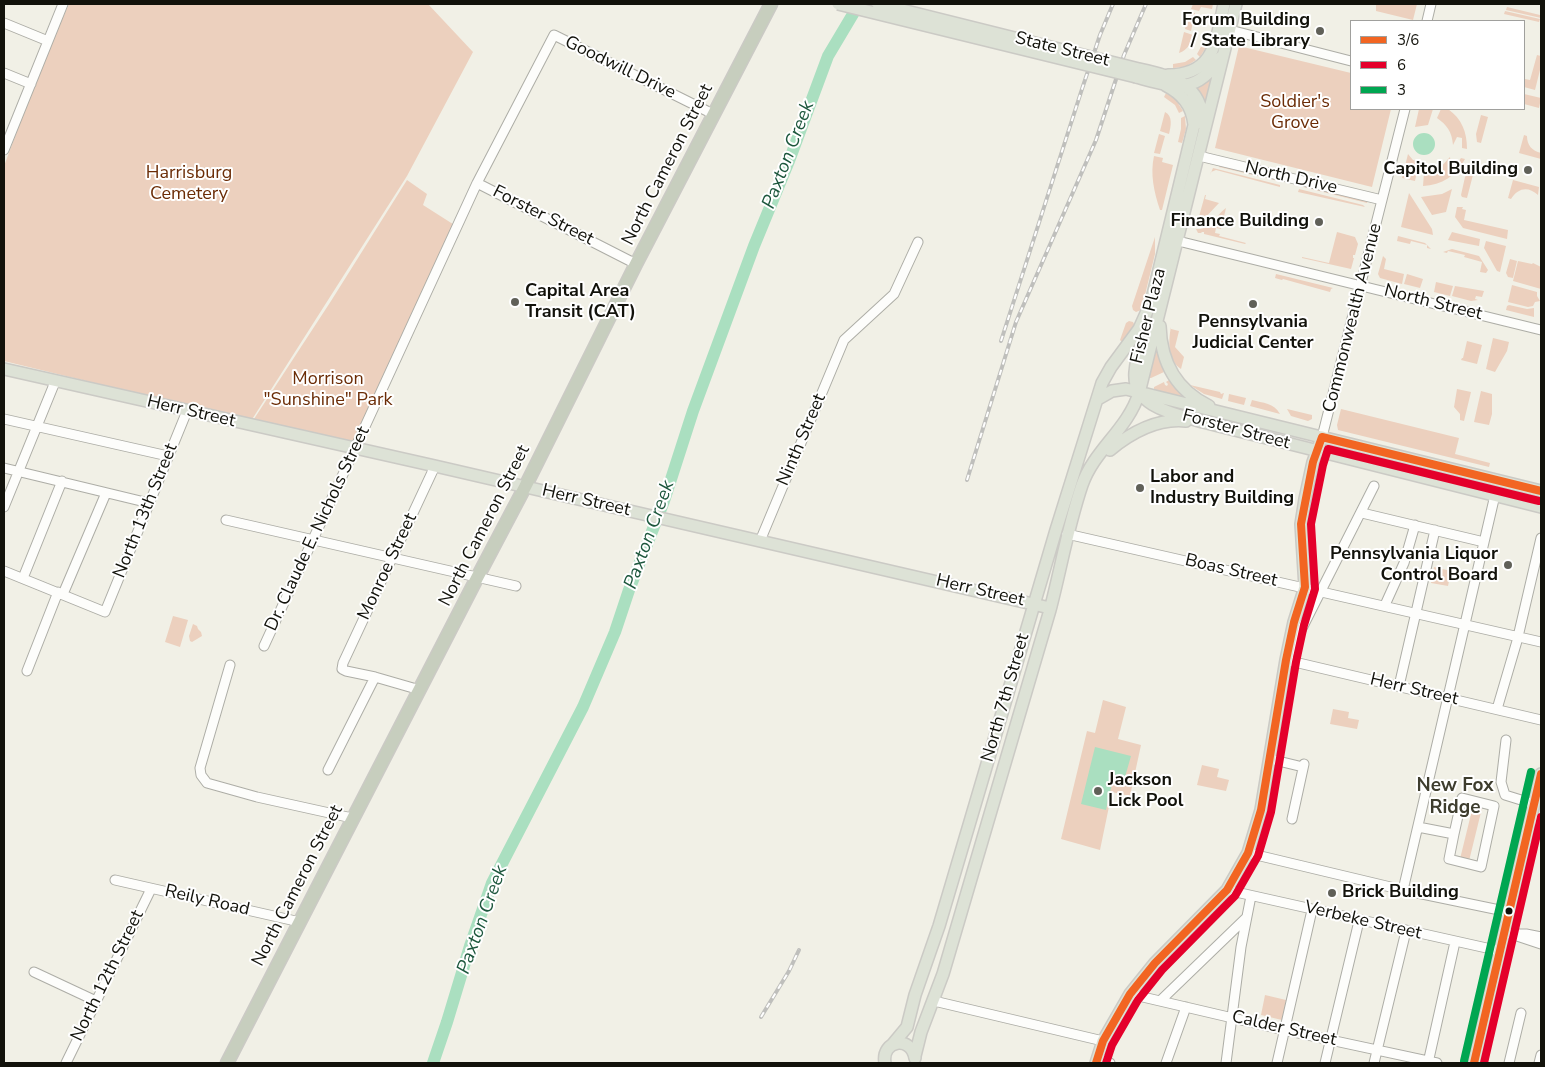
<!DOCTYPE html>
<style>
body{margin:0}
#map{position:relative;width:1545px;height:1067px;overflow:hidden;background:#f1f0e6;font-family:"Nunito Sans",sans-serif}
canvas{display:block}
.frame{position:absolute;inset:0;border:5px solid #12120b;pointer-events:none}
.legend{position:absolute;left:1350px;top:20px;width:175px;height:90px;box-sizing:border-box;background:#fff;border:1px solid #a0a09d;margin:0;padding:6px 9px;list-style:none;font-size:15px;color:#12120b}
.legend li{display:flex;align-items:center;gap:10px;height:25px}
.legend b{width:25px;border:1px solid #a0a09d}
</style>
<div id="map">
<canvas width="1545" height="1067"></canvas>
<div class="frame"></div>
<ul class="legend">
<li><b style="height:6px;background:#f26522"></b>3/6</li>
<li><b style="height:6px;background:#e4002b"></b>6</li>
<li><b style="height:6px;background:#00a651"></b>3</li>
</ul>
</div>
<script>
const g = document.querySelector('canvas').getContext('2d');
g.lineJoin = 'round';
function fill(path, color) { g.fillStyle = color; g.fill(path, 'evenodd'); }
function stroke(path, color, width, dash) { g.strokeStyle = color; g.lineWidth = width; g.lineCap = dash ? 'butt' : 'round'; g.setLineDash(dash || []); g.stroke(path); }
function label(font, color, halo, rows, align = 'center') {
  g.font = font + ' "Nunito Sans",sans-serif'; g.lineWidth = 4; g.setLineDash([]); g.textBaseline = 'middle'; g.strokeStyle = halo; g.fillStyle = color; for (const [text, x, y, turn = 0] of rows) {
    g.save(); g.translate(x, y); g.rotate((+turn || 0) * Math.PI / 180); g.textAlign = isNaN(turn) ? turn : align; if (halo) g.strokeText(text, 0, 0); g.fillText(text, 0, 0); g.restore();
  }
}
const green = new Path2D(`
 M69,4h359l45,48 -66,124 -156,245 -247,-60v-195l38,-102z
 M1193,4h20l-1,5 -11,-2 -2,4 -8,-2z
 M1376,4h41l-4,16 -37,-9z
 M1507,7l33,8 1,3 -35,-8z
 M1505,11l35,8 -1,3 -35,-8z
 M1190,12l5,1 -4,18 -6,-2z
 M1184,32l9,3c-2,8 -5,15 -14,18z
 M1205,32l4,1 -4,16 -5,8 -3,-3 5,-9z
 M1239,46l112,27v36h40l-19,78 -157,-39z
 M1537,55l4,1v10l-6,24 -11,-3 1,-8 5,1z
 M1193,57l3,3 -11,7 -12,1v-4l12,-2z
 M1213,74l-5,28 -5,-1 -6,-11 1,-4z
 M1166,93l10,7 7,11 -4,2 -4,-8 -11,-8z
 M1524,94l17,4 -2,10 -15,-4z
 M1419,109h14l-5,16 -13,2z
 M1441,109h7c14,10 19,23 19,40l-5,-1v-10l-5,-1 -4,8c-1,-13 -6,-20 -16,-27z
 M1165,112c8,4 6,14 4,22l-9,-3z
 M1481,115l7,2 -7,26 -4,-1 -1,-8z
 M1185,116l1,13 -4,14 -4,-1 3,-13v-11z
 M1159,134l6,2 -5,18 -6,-1z
 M1524,135l3,1c0,9 5,15 14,17v6l-22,-6z
 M1408,154l5,6 6,2 -4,19 -13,-3z
 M1154,156l9,2 -1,4 11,3 -11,45h-2c-6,-18 -10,-36 -6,-54z
 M1450,157l1,9 4,1 6,-9 4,1c-9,17 -23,26 -42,27l1,-13 14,-3z
 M1220,165l58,14v2l-59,-14z
 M1213,168l67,17v2l-64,-17 -5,2 -1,3z
 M1470,170l4,1 -7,27 -5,-1 -1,-2 4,-18z
 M407,180l20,14 -4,11 33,21 -102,216 -102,-20 79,-121z
 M1513,180l26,7 -1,8c-10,-9 -20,-7 -27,4l-3,-1z
 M1303,186l65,15 -1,2 -64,-16z
 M1299,189l64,16 2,2 -67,-15z
 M1452,189l-6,23 -14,3 -11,-18 21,-3z
 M1409,193l23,36 1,6 -32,-8z
 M1205,195h1l-1,4 14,4 -16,17h-5z
 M1457,207h6l-1,2 4,1 -2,10 44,10 -1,9 -44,-11 -8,-11z
 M1226,208l-5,21 -5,-1 -1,5 5,1 -1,2 27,7 -1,1 -41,-10v-2h-2l-1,1h-3l-2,-4c16,1 19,-13 30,-21z
 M1337,232l18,5 3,7 -3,11h-2v3h1l-3,11 -49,-11v-1l27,6z
 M1452,232l28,7 -1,7 -31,-6z
 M1398,236l27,7 6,6 -4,-1v-3l-16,-4 -1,3 -13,-3z
 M1155,237v17l-13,53 -1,3 -5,2 -3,-2 -1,-4z
 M1486,241l20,5 -6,26 -3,-1 -13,-23z
 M1452,249l27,7 9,14 -2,3 -6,-1 2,-10 -18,-5 1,-2 -17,-4 -1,2 -4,-1z
 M1383,256l3,3 -2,10 20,5 -2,10 -22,-6 -2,-4z
 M1510,259l7,2 -4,17 -5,-1 -2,-4z
 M1518,261l14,3 1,-1 8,4v22l-28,-8z
 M1276,274l57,14 -2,1 -1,3 -47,-13 -1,1 -7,-2z
 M1407,274l16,5 -3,9 -16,-4z
 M1436,282l17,4 -3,10 -16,-4z
 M1512,285l25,7v4l3,5 -5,1 -2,4 -5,1 -20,-5z
 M1455,286l29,5 -2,6 -6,-1 -1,3 3,1 -7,1 -19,-5z
 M1509,305l18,4 7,-1v9l-28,-7 1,-4z
 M1129,321l4,1 2,4 -12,17 -3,-3 6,-17z
 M1171,327v2l8,2 -4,16 9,10 -3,12c-13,-8 -13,-28 -10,-42z
 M1493,338l16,4 -2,9 -12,21 -9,-3z
 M1467,341l15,4 -5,19 -16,-4 1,-2h1z
 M1157,345l2,14 5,13 -13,6h-3z
 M1169,380l16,18 -31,-7v-4l10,-5 1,3 2,1 1,-2 -2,-2z
 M1190,385l30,7 1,2 3,-1 -2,6 -18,-5z
 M1457,389l14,3 -7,29 -4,-1v-6l-6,-7z
 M1481,391l11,3v20l-3,11 -15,-3z
 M1229,394l17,4 -2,7 -16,-4z
 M1252,400c11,3 22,3 28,14l-30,-8z
 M1287,409l25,6v4l-4,2 -17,-5z
 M1341,409l118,29 -4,16 35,9 -1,4 -151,-37 -1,-5z
 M1434,567l17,4 -3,15 -17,-3z
 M173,616l15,4 -8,27 -15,-5z
 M193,624l4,2 1,3 3,3 1,4 -10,6 -2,-1 -1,-5z
 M1103,700l23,7 -8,32 23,6 -11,51 -18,-4 -12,58 -39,-11 26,-108 8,2z
 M1333,709l16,3 -1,6 11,2 -2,9 -27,-5z
 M1202,765l17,4 -2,8 12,3 -3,11 -29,-6z
 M1473,806l9,2 -13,53 -9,-2z
 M1265,995l21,5 -4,20 -21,-5z`);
const water = new Path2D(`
 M1413 144a11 11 0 1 1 22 0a11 11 0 1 1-22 0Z
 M1095,747l36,9 -6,21 -11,-2 -8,35 -25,-6z`);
const river = new Path2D(`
 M433,1063l14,-41 23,-76 22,-63 91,-176 32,-75 14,-42 35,-89 29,-90 61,-165 35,-85 39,-105 31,-52`);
const minor = new Path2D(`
 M1427,21l4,-17
 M4,23l44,18
 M1230,30l121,31
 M4,73l27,11
 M4,150l59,-146
 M1199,156l183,44
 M477,183l159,81
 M1178,241l363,89
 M4,419l164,37
 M1322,437l83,-328
 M4,468l145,35
 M1374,486l-88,174 255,60
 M4,507l51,-125
 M1362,513l122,29
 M226,520l290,66
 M1067,534l474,108
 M760,541l84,-201 50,-46 24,-52
 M4,571l101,41 82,-201
 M23,578l39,-97
 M63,594l43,-101
 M1385,605l19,-42 11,-38
 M264,646l213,-463 77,-148 159,79
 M230,665l-30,103 1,7 6,8 50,14 95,21
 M27,671l31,-79
 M1399,686l36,-156
 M420,690l-45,-13 -29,-6 -4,-2 1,-6 92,-197
 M1497,709l20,-68 24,-103
 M1506,740l-5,42 4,13 29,9
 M1270,759l33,8
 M328,770l47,-93
 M1292,819l12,-55
 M1531,819l10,2
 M1418,827l36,7 -5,25 32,8 13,-61 -32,-8 -8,36
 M1248,853l155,37 106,22
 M115,880l185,42
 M1227,890l273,61
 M1403,890l92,-395
 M1505,932l36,12
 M1516,934h10l15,3
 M34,972l62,29
 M1130,994l154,36 153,33
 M934,1001l169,40
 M1160,1001l86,-83
 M1098,1057l12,6
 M66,1063l85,-174
 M1166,1063l20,-56
 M1226,1063l15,-116 10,-51
 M1277,1063l35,-153
 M1325,1063l34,-142
 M1374,1063l32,-132
 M1428,1063l27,-121
 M1509,1063l12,-50
 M1539,1063l2,-8`);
const major = new Path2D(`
 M1139,69c35,8 62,14 65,56
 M1168,75c47,0 48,-35 56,-71
 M1136,77c38,10 60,19 85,-20
 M1150,307l44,-182c-2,-20 -12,-31 -29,-40
 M1147,323c-4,16 -11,33 -12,49 -3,36 42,42 68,50l338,85
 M1160,326c1,36 16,64 49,80
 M4,369l431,97 615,142
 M1098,399l14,-8 14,-2 415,102
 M1110,450c22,-18 47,-32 76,-29
 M892,1045l15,-18 8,-32 24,-69 35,-118 82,-278 46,-147 9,-16 28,-38 13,-29
 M915,1056l6,-24 22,-58c36,-122 72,-243 107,-364 11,-42 18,-84 32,-125 12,-35 46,-56 57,-92l97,-389
 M885,1063c-4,-23 26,-28 30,-5
 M1096,1063l7,-22 27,-47 25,-31 72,-73 21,-37 13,-43 25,-150 8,-38 11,-35 -4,-63 4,-25 8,-37 9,-25
 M1474,1063l67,-289`);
const highway = new Path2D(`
 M227,1063l250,-485 48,-91 111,-223 135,-260`);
const rail = new Path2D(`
 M1001,341l81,-252 18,-54 13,-31
 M967,480l49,-158 80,-182 28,-85 22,-51
 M761,1017l28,-46 10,-21`);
const majorBridge = new Path2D(`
 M838,4l298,73
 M878,4l261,65`);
const bus1 = new Path2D(`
 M1096,1063l7,-22 27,-47 25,-31 72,-73 21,-37 13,-43 25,-150 8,-38 11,-35 -4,-63 12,-62 9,-25 219,54
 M1474,1063l67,-289`);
const bus2 = new Path2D(`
 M1106,1063l6,-18 26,-45 24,-30 73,-74 23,-40 13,-44 25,-150 8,-37 11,-36 -4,-65 12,-59 5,-16 211,52
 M1484,1063l57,-246`);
const bus3 = new Path2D(`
 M1464,1061l67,-289`);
const markers = [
 [1320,31,5,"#606058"],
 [1528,170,5,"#606058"],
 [1319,222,5,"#606058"],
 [515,302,5,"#606058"],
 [1253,304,5,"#606058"],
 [1140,488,5,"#606058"],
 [1508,565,5,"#606058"],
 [1098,791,5,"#606058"],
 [1332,893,5,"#606058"],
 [1509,911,4.5,"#12120b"]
];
const poiNames = [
 ["Forum Building",1310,21],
 ["/ State Library",1310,42],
 ["Capitol Building",1518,170],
 ["Finance Building",1309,222],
 ["Capital Area",525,292,"left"],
 ["Transit (CAT)",525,313,"left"],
 ["Pennsylvania",1253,323,"center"],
 ["Judicial Center",1253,344,"center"],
 ["Labor and",1150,478,"left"],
 ["Industry Building",1150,499,"left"],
 ["Pennsylvania Liquor",1498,555],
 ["Control Board",1498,576],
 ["Jackson",1108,781,"left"],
 ["Lick Pool",1108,802,"left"],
 ["Brick Building",1342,893,"left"]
];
const streetNames = [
 ["State Street",1062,50,14],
 ["Goodwill Drive",620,68,26],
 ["North Cameron Street",668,165,-63],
 ["North Drive",1291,178,13],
 ["Forster Street",543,216,27],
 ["North Street",1433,303,14],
 ["Fisher Plaza",1149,316,-76],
 ["Commonwealth Avenue",1353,318,-76],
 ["Herr Street",191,412,13],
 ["Forster Street",1236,430,15],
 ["Ninth Street",802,440,-67],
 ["Herr Street",586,501,13],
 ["North 13th Street",146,511,-68],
 ["North Cameron Street",485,526,-63],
 ["Dr. Claude E. Nichols Street",318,529,-65],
 ["Monroe Street",388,567,-65],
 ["Boas Street",1231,571,13],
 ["Herr Street",980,591,13],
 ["Herr Street",1414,690,13],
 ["North 7th Street",1006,698,-74],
 ["North Cameron Street",298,886,-63],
 ["Reily Road",207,901,13],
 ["Verbeke Street",1363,921,13],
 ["North 12th Street",108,976,-64],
 ["Calder Street",1284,1029,13]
];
const parkNames = [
 ["Soldier's",1295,103],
 ["Grove",1295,124],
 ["Harrisburg",189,174],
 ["Cemetery",189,195],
 ["Morrison",328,380],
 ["\"Sunshine\" Park",328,401]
];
const waterNames = [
 ["Paxton Creek",789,155,-69],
 ["Paxton Creek",650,535,-70],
 ["Paxton Creek",483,920,-70]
];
const neighbourhoodNames = [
 ["New Fox",1455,786],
 ["Ridge",1455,808]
];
fill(green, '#ecd0be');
fill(water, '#aadfc0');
stroke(river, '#aadfc0', 12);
stroke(minor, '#adada6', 11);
stroke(major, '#cbcac5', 14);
stroke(highway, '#cbcac5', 15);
stroke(minor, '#fdfdfb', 9);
stroke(major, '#dde2d6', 11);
stroke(highway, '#c7cebe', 12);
stroke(rail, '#bfbfbc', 4);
stroke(rail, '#fff', 2, [5.5]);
stroke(majorBridge, '#cbcac5', 14, []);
stroke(majorBridge, '#dde2d6', 11);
stroke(bus1, '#f26522', 8);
stroke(bus2, '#e4002b', 8);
stroke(bus3, '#00a651', 8);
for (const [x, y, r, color] of markers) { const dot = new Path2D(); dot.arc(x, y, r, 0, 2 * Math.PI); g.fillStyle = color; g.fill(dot); stroke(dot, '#fff', 2); }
label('bold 18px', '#12120b', '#fff', poiNames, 'right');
label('18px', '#12120b', '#fff', streetNames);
label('18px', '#6b2c06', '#fff', parkNames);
label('italic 19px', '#1d573d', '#fff', waterNames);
label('bold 19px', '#3e3d2e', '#fff', neighbourhoodNames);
</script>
